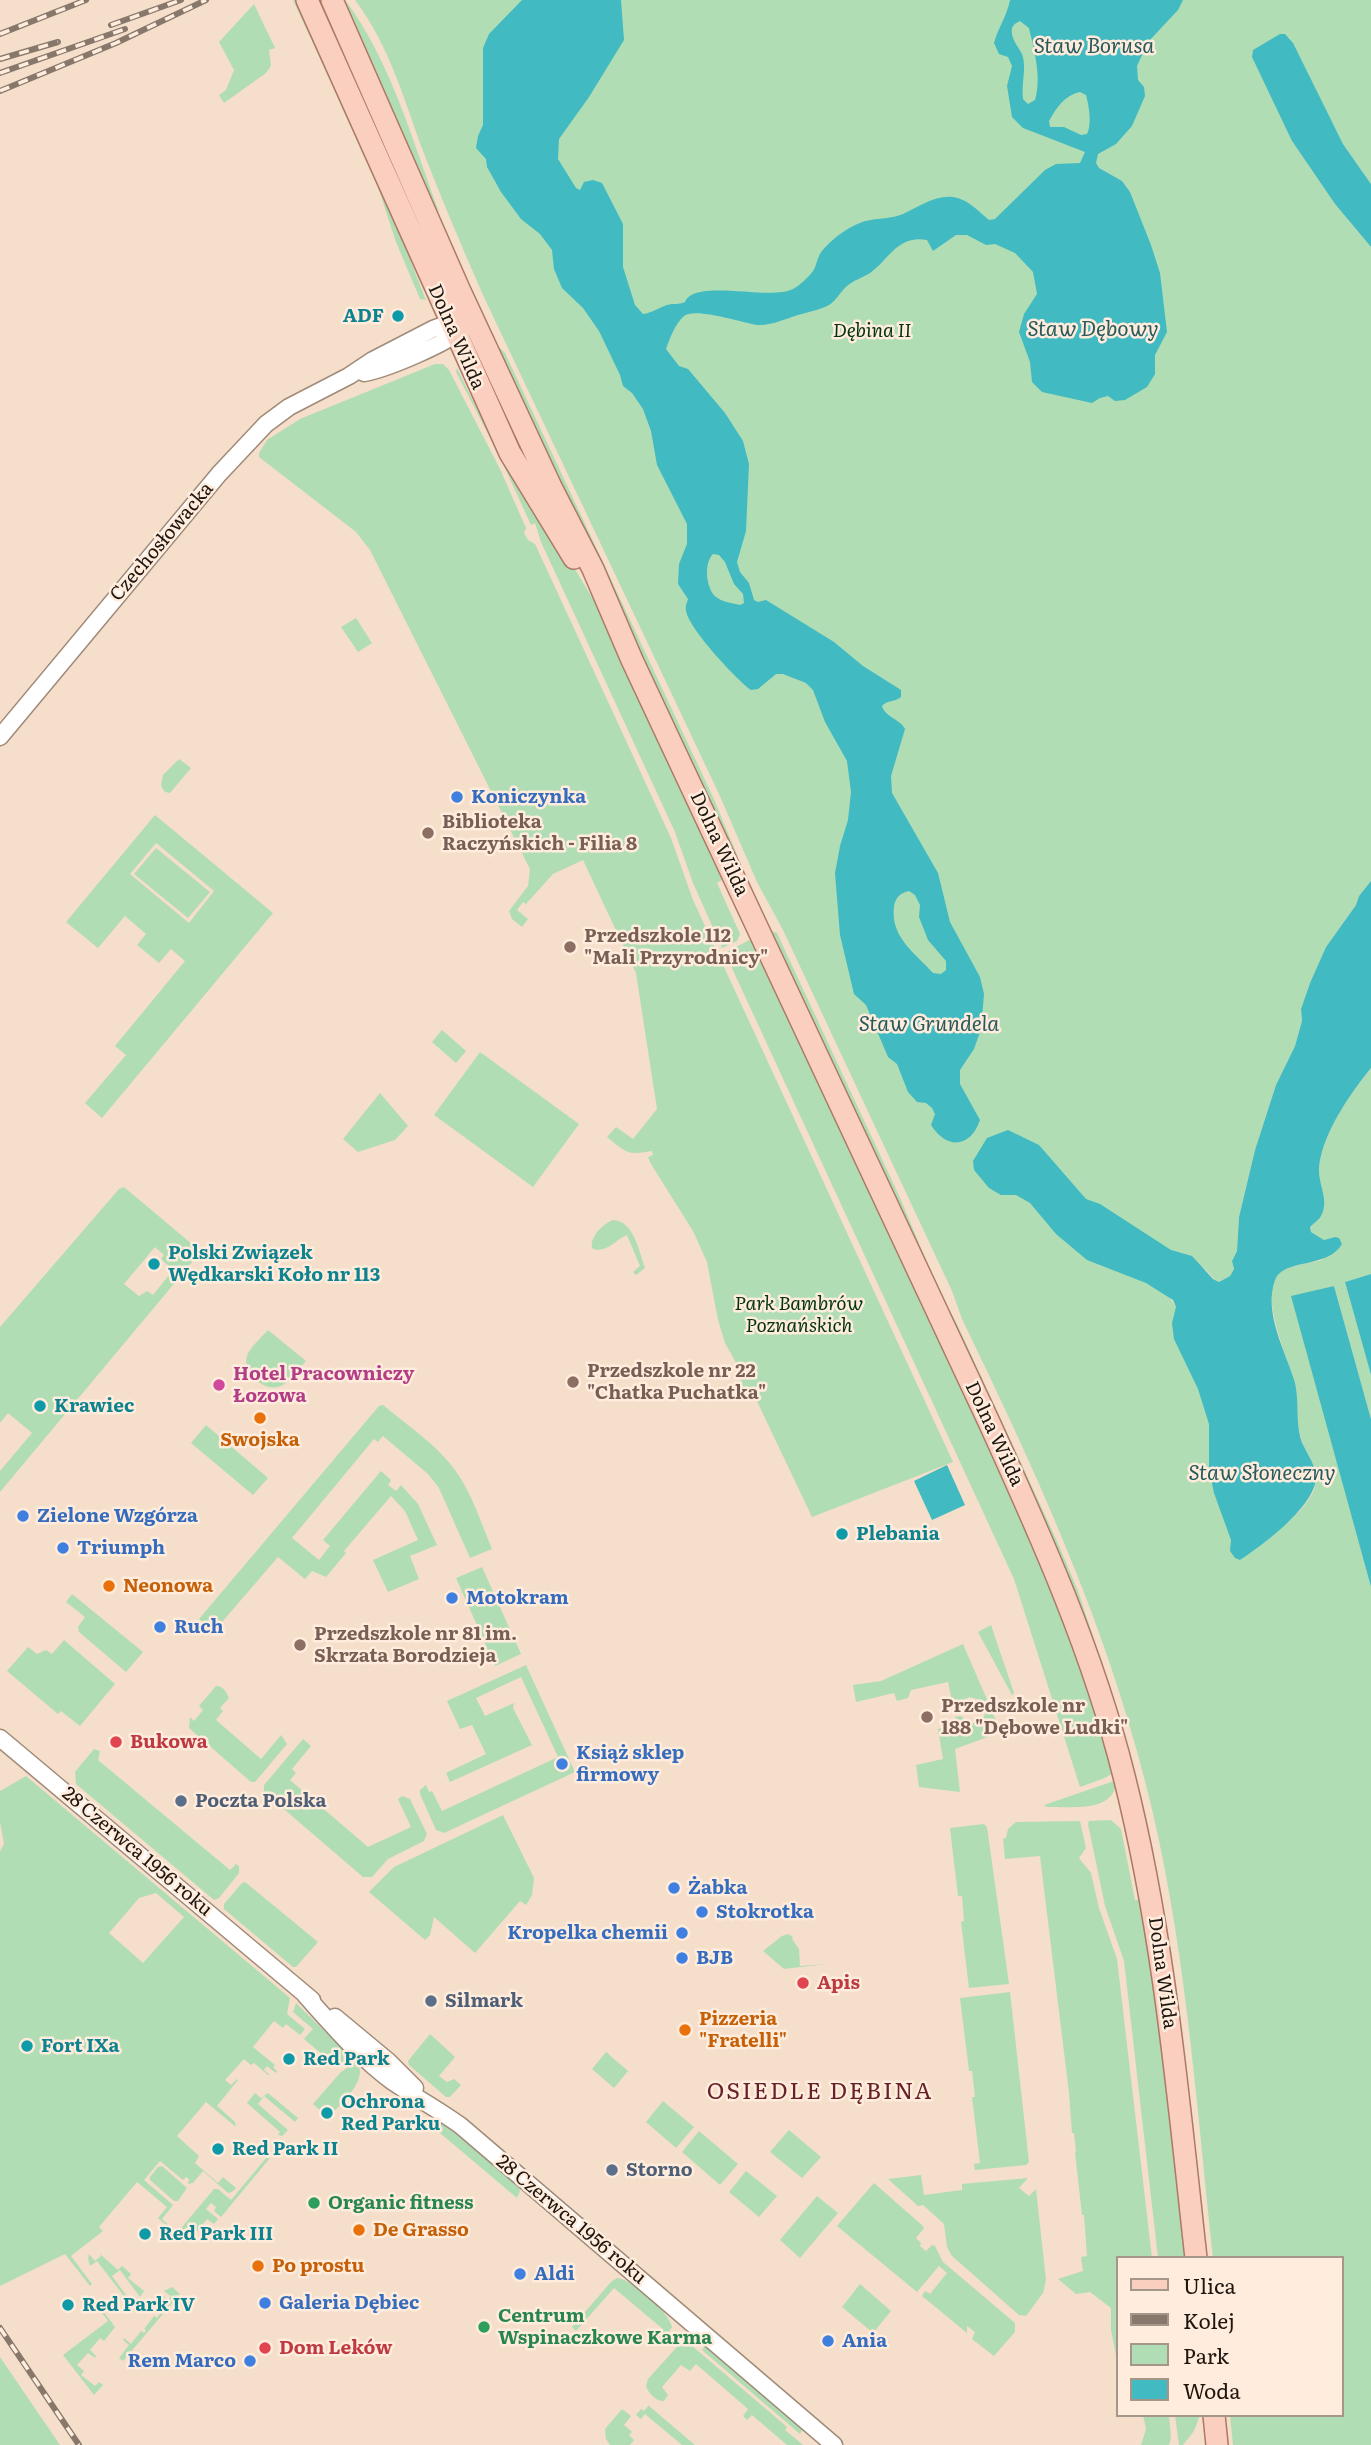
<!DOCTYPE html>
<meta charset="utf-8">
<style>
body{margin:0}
#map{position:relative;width:1371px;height:2445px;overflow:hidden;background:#f5deca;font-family:Literata,serif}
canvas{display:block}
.legend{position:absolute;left:1116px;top:2256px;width:228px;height:161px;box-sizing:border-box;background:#ffecdc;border:2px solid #a5968a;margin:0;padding:9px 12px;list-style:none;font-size:21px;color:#1d150e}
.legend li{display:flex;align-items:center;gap:14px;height:35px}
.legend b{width:35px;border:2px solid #a5968a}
</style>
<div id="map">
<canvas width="1371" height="2445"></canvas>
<ul class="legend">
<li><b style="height:9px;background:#fbcfbf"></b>Ulica</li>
<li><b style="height:9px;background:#87786b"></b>Kolej</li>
<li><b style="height:19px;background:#b1ddb5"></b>Park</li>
<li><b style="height:19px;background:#41bac1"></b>Woda</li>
</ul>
</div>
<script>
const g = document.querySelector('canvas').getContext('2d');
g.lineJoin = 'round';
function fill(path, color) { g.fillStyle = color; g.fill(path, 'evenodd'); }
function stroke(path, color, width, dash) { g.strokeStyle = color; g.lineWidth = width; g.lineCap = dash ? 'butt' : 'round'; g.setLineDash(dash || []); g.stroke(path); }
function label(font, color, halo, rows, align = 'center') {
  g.font = font + ' Literata,serif'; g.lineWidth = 5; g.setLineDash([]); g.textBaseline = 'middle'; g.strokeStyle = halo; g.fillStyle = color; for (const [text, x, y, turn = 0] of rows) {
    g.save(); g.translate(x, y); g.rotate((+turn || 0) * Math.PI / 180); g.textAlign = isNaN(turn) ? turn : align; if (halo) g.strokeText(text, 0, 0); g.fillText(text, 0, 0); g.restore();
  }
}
const green = new Path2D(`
 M293,0h7l85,196 41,104 -6,-1 -24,-57 -22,-67z
 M339,0h6c45,59 68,142 94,212l-18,-26z
 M355,0h1016v184l-28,-40 -54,-106 3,103 43,63 36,43v634l-12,15 -3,9 -30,42 -16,36 -9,26 1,12 -7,25 -19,39 -21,65 -16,67 -2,34 -5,10 2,8 -4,7 -11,6 -5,-3 -9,-10 -37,26 8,12 79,243c16,-14 53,-41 59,-61 6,-19 -8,-34 -13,-51 -6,-17 -2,-36 -6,-53 -5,-24 -43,-100 -10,-116 11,-5 26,-6 37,-9l13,-23 -11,3 -13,-8 -1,-5c4,-4 9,-7 11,-11 9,-15 -3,-32 -2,-48 3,-34 31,-74 52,-100v206l-26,8 26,93v44l-37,-133 -42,11 79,290v858h-138l-3,-30h111v-157h-128c-17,-157 -28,-324 -68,-477 -42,-164 -110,-311 -183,-462l-10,-28 -169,-361 -26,-48 -38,-88 -236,-499c-21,-48 -41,-95 -60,-144 -19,-52 -34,-106 -68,-151z
 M254,4l21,44 -6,2 2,16 -5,7 -42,30 -5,-8 7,-5 8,-20 -15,-28z
 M500,348l5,5 208,444 25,60 -17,-22 -225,-486z
 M435,364h8l6,6 51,99 26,59 -2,5 4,7 7,4 136,294 22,62 260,562 -141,55 -57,-120 -2,-2 -10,4 -3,-29 -15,-27 -7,-23 -11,-58 -14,-31 -42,-67 -3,-7 5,-2 -1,-4c-27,5 -27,0 -45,-14l9,-10 17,12 24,-30 -21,-136 -53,-113 -30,14 -27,30 -3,-2 -6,8 11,9 -6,8 -10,-8 -3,-8 19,-25 2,-17 -160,-319 -14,-18 -97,-75v-4l8,-13 33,-21z
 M457,368l21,43 120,196 114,242 10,31 -5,3 23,51 -3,7 -15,7 -29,-65 -18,-51 -134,-290 -6,-19 -4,2 -33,-72 -42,-81z
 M356,618l16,25 -14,9 -17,-25z
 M179,759l12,9 -21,25 -5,-1 -4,-6 2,-11z
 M155,815l118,98 -171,205 -17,-15 41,-48 -11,-9 70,-85 -14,-12 -12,14 -22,-18 9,-11 -21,-18 -27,32 -32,-26zM156,843l58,48 -25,32 -59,-49z
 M156,848l54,44 -22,26 -54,-44z
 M769,930l8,3 124,267 40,96 15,26 101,219 21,50 36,109 -12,-20z
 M755,937l288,619 73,215 -11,7 -25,9 -66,-208 -289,-626z
 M442,1030l24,21 -10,12 -24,-21z
 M480,1052l99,72 -46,63 -99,-72z
 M380,1093l28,33 -13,14 -37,12 -15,-13z
 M124,1187l75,63 -1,5 -198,237v-21l32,-38 -24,-20 -8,10v-96l119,-138zM155,1247l9,8 -3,4 12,11 -20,25 -6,-4 -8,5 -15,-12z
 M613,1220c21,1 26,31 32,48l-9,7 -3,-3 7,-6 -13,-31c-12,5 -22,20 -35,13 -2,-12 11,-24 21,-28z
 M268,1330l38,31c-8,9 -17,24 -29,26 -14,4 -35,-16 -30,-31 3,-9 15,-19 21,-26z
 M383,1405c24,20 54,40 72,65 17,23 26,53 37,79l-22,9 -31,-70 -11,-14 -45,-38 -5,6 -4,-3 -82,99 27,22 11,-14 -7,-6 58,-69 10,9 -3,5 8,6 5,-6 17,19 19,41 -27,11 9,23 -31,13 -15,-32 45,-20 -13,-29 -14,-15 -47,55 2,2 -20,24 -14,-6 -7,8 -27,-22 -62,72 -8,-6 -2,1 -7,-5 180,-213z
 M206,1425l62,53 -15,17 -62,-52z
 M482,1567l39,87 -26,12 -39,-88z
 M72,1594l71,58 -17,20 -47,-40 -1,-5 7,-10 -19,-15z
 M991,1625l23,68 -2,2 -34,-63z
 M64,1640l51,44 -35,42 -19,-15 -3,3 -51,-43 21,-24 9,7 9,-4 6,4z
 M963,1644l38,88 -46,17 5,43 -41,-5 -3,-22 27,-6 -5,-30 18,-4 -1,-8 6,-1 8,7h9c8,-6 10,-13 5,-22l-13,-4 -7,3 -4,9 -5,1 -6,-28 -37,8 -3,8 -11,3 -3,-8 -38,9 -3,-17 28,-4z
 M526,1665l49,107 -131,61 -8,-3 -16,-36v-4l6,-5 3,7 3,-1 10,20 116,-54 -37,-80 -45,21 9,18 29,-13 -1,5 19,37 -82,37 -4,-9 40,-19 -14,-29 -12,4 -13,-28z
 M216,1686c7,0 10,5 13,12l-9,10 3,3 -7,9 45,39 20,-24 6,9 -32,38h-4l-62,-54 1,-11 4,4 9,-11 -4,-4z
 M303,1739l8,7 -19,23 4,4 -6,7 78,67 43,-20 -13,-28 4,-3 8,3 17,35 -3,7 -36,18 -16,18h-9l-99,-85v-7z
 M94,1749l6,2 -2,9 132,110 6,-6 3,2v7l-20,25 -5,2 -138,-116 -1,-12z
 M26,1776l264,222 -3,16 18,15 -5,6 -14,-11 -3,4 -9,-7 -21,26 22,18 -2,2 4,4 -1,2 -9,-7 -3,4 6,5h-2l-14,-12 -3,2 -7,-6 -19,21 6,5 6,-6 1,1 -21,26 18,16 1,5 -30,-25 -29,34 22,20 -4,7 23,20 5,-6 13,11 -4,4 -4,1 -25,-22 -10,12 -5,1 1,-5 -3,-2 -3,3 -23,-19 -16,19 29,25 -11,14 29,27 -33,-28 9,-11 -30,-25 -38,45 4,4 -32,25 21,28 -2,2 -25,-32 -65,32v-435l4,-7 -4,-22v-31zM156,1893l28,24 -41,46 -34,-30 30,-35z
 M1117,1780c-3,34 -45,26 -70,27l-3,-2z
 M503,1815l31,63 -2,17 -6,10 -6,-4 -45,52 -41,-36 -4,18 -5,5 -56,-48 25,-25z
 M1111,1820l10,9 14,71h5l9,24 40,334h-31l-34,-297 -19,-55 -17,-82 1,-3z
 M1080,1821l6,27 -7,10 12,15 8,35 18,51 35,299h-35v102l-6,-30v-22l-21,-16 -14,2 -18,-15 25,-8 -2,-14 6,-1 -3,-41h-2l-7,-63 1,-1 -2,-18h-2l-3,-40 -29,-237 -35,3 -2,-20 3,-1 2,-9 8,-7z
 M984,1824l3,3 22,157 -40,4 -8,-66 3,-1 -2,-25h-4l-8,-68z
 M245,1882l73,60 -22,25h-3l-69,-58v-5l18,-21z
 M788,1934l5,3 -1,2 7,10 1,17 27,-2 -43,5 -21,-18 19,-15z
 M1010,1992l19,170 -3,3 -51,5 -1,-6 6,-1 -8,-66h3l-3,-26h-3l-9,-73z
 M296,2003l54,53v3l-14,7 -32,-27 9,-10 -20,-17z
 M430,2034l25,23 -16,19 8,6 7,-3 7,6 -11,12h-4l-37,-32 -1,-4z
 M606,2052l22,19 -14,17 -22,-19z
 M353,2063h5c9,18 -15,38 -26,51l-6,-6 -4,4 -9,-8 27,-31z
 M255,2093l6,5 7,-5 30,25 -3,4 -31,-26 -6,8 30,26 -6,6 -4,-1 2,-3 -33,-29z
 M663,2101l31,26 -18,21 -30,-26z
 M432,2115l85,68 3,8 -3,7 -77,-65z
 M789,2130l32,27 -19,21 -32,-26z
 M699,2131l39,33 -18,21 -38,-33z
 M266,2158h4l-49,59 -7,-6 2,-4 -5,-4 -5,6 12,10 -4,5 -7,-5 -11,14 -4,-3 -3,3 4,3 -2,3 -9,-8v-4l32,-38h4l13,11z
 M162,2166l25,22 -9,13h-4l-24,-21v-3l8,-10z
 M746,2171l31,25 -18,21 -30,-25z
 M921,2175l3,20 38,-5v-6l66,-6 -9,10 10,8 7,-7 10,91 -3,13 -17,23 -7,-1 -67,-59 -5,-9 -3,-23 -21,-19 -5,1 -30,-27z
 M874,2183l49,43 1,2 -8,10 5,5 -1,3 6,5 6,-6 3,1 8,16 72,61v9l-21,24 -22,-17 3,-7 -8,-6v7l-45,-37 3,-5 5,3 17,-21 -8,-7 -22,26 -80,-66z
 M817,2196l21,17 -38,45 -20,-18z
 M89,2254l6,7 6,-5 -1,-2 18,16 4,-4 9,8 -3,4 16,13 -4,6 -20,-27 -8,6 20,27 -2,1 -33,-43 -7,5 -2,-7z
 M617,2278c15,1 52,34 55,49l-10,15 -4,-4 6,-8 -50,-42 -38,43 -4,-4 39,-45z
 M860,2284l31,27 -18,22 -31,-26z
 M172,2287l8,7 -57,67 -4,-3 10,-13 -6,-5 1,-2 7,6 10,-13 3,2 2,-3 -2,-1 10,-13 3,2 5,-7 -2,-2 6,-7 -7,-6 2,-2 7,6 3,-4 -7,-5z
 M91,2295l24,32 -11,14 -4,-3 -10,12 6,6 -1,2 -7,-5 -11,12 7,6 -3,4 14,11 4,-4 4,3 -9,10 -31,-40 45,-34 -17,-23 -7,5 -1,-2z
 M684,2339l103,88 -2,3 18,15h-16l-35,-30 -5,5 -4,-4 5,-7 -52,-45 -6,7 -9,-6 -19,22 6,8 -4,6c-7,1 -16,-8 -18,-15l2,-7z
 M706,2344l95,81 2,4 -3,5 -98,-84z
 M0,2357l60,88h-60z
 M649,2405v1l46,39h-13l-37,-31 -4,5 -5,-4 5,-6 3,2z
 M622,2409l9,7 -7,9 8,7 -3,3 5,5 -4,5h-20l-4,-6 -1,-10z
 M1143,2415h26l2,23 -2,7h-28l5,-16z
 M1175,2415h25l-6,16 -11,14h-4z`);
const water = new Path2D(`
 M522,0h99l3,40 -35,57 -30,42 -1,20 18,29 4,2 4,-8 9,-2 9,3 21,41v43l12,38 8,9c9,-1 15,-6 24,-9 7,-2 11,0 18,-3 10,-24 84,-1 108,-13 6,-3 17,-13 20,-18 4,-6 4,-14 9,-20 10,-12 28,-26 44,-30 12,-3 26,-2 37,-7 16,-7 31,-19 50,-17 15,2 25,14 36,23l6,-1 50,-49 11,-6 24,-1 5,-11 -62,-24 -11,-11 -5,-31 5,-20 -4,-9 -9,-3 -5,-11c4,-15 13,-27 16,-43h173l-5,10 -30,32 -11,24 1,14 6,7 1,9 -13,30 -16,18 -18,10 -2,9 3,5 23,13 8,11 21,53 9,28 7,59 -12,23v19l-8,13 -22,13 -10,1 -7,-5 -8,2 -8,5 -50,-11 -10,-10 -2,-20 -11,-30 5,-18 13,-20 -4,-22 -18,-19 -20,-9 -9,1 -19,-10h-11l-23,16 -6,-11c-30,-5 -38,20 -57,33 -8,5 -16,7 -23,13 -7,6 -10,14 -18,19 -9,5 -21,7 -31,10 -13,4 -28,11 -41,10 -14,-2 -62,-18 -73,-9 -9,8 -14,22 -18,33l13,17 9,3 37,44 18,28 6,23 -3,67 -9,31 3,10 9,11 5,17 4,2 8,-2 68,42 29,24 38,24v7c-6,5 -14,3 -19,9 3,11 18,13 23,23l-14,47 1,17 46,80 12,49 30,55 4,17 -3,35 -7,20 -14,21v14l20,36c-10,29 -34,29 -49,5l4,-11 -3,-6 -6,-5 -9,-1 -9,-10 -11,-28 -9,-7 -22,-52 -12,-11 -14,-59 -5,-62 5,-27 8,-26 3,-28 -4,-31 -22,-39 -12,-32 -7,-7 -23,-9h-7l-18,15 -7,1c-14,-10 -64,-63 -65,-80 -1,-4 1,-7 2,-11l-10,-15 1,-20 8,-20v-20l-30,-59 -6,-34 -8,-22 -11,-16 -9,-7 -3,-11 -21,-44 -16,-23 -21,-20 -8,-19 -2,-19 -12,-16 -19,-15 -20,-27 -14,-25 -1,-8 -10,-11 2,-12 5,-11v-77l6,-14zM1020,21l9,7c5,22 13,49 6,72l-7,4 -5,-5c-2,-15 4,-31 -1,-45 -4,-8 -12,-16 -10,-26 2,-4 4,-5 8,-7zM1080,92l6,3c3,11 6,29 1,39l-6,1 -17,-8h-14l-1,-6c7,-13 16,-26 31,-29zM713,554l6,1 6,7 9,22 9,10 1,9 -4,2c-8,-2 -21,-3 -27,-11 -7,-10 -9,-31 0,-40zM909,891l6,4 5,10 -1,12 9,23 18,21v9l-5,4 -8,-1c-19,-21 -43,-36 -39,-67 2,-9 6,-13 15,-15z
 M1280,34h5l8,9 50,101 28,40v63l-36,-43 -43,-63 -40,-84 1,-7z
 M1371,881v187c-21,26 -49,66 -52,100 -1,16 11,33 2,48 -2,4 -7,7 -11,11l1,5 13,8 11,-3 4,1 3,6c-14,25 -59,14 -67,36 -12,33 11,72 20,103 4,17 1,36 5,53 3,13 15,26 16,40 1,29 -53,69 -76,84l-5,-2 -5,-7 1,-11 -17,-47 -5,-24v-45l-11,-35 -24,-50 -2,-16 4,-16 -3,-7 -27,-17 -59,-23 -31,-26 -26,-31 -14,-8h-15l-12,-7 -15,-18 -1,-9 14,-23 21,-8 31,15 47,54 14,5 71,46 21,6 21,23 6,3 11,-6 4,-7 -2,-8 5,-10 2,-34 16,-67 21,-65 19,-39 7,-25 -1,-12 9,-26 16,-36 30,-42 3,-9z
 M1371,1274v101l-26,-93z
 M1334,1286l37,133v168l-80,-291z
 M947,1465l18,40 -33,15 -18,-39z`);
const minor = new Path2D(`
 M364,373c23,-4 84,-30 100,-45
 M0,737l219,-263 47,-50 23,-17 60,-31 24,-16 60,-31 27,-10
 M0,1738l312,262
 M305,1995c27,30 55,63 88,87 22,15 46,28 68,44l373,319
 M335,2017l53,44 27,27`);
const major = new Path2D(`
 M307,0l203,453 64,105
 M332,0l127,289 92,198 42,82 39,91 356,760c53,116 105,232 136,356 40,158 54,320 72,482
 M1214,2415l3,30`);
const rail = new Path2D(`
 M111,25l70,-25
 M0,34l86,-34
 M0,59l58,-17
 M0,73l125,-44
 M0,91l116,-48 90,-43
 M0,2328l79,117`);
const markers = [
 [398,316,7,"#0f9aa8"],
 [457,797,7,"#3f7fe0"],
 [428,833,7,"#8d6e63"],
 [570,947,7,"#8d6e63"],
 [154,1264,7,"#0f9aa8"],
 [573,1382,7,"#8d6e63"],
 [219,1385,7,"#d1479c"],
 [40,1406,7,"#0f9aa8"],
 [260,1418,7,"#e8710a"],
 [23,1516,7,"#3f7fe0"],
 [842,1534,7,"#0f9aa8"],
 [63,1548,7,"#3f7fe0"],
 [109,1586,7,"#e8710a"],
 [452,1598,7,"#3f7fe0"],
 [160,1627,7,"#3f7fe0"],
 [300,1645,7,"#8d6e63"],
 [927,1717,7,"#8d6e63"],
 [116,1742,7,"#e0444e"],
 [562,1764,7,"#3f7fe0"],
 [181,1801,7,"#5c6f8a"],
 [674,1888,7,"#3f7fe0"],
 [702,1912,7,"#3f7fe0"],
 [682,1933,7,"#3f7fe0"],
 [682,1958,7,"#3f7fe0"],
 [803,1983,7,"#e0444e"],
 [431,2001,7,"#5c6f8a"],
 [685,2030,7,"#e8710a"],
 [27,2046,7,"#0f9aa8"],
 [289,2059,7,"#0f9aa8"],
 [327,2113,7,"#0f9aa8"],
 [218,2149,7,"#0f9aa8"],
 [612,2170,7,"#5c6f8a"],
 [314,2203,7,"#2e9e5b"],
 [359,2230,7,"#e8710a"],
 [145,2234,7,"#0f9aa8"],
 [258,2266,7,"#e8710a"],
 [520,2274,7,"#3f7fe0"],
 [265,2303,7,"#3f7fe0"],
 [68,2305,7,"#0f9aa8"],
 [484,2327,7,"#2e9e5b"],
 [828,2341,7,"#3f7fe0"],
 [265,2348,7,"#e0444e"],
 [250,2361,7,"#3f7fe0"]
];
const cultureNames = [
 ["ADF",384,316,"right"],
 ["Polski Związek",168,1253],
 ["Wędkarski Koło nr 113",168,1275],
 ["Krawiec",54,1406],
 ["Plebania",856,1534],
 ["Fort IXa",41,2046],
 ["Red Park",303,2059],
 ["Ochrona",341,2102],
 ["Red Parku",341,2124],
 ["Red Park II",232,2149],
 ["Red Park III",159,2234],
 ["Red Park IV",82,2305]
];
const parkNames = [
 ["Dębina II",872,331],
 ["Park Bambrów",799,1304],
 ["Poznańskich",799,1326]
];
const streetNames = [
 ["Dolna Wilda",456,337,66],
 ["Czechosłowacka",162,542,-50],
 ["Dolna Wilda",719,844,65],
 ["Dolna Wilda",994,1434,65],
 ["28 Czerwca 1956 roku",137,1852,40],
 ["Dolna Wilda",1162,1973,82],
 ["28 Czerwca 1956 roku",571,2220,40]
];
const shopNames = [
 ["Koniczynka",471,797],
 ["Zielone Wzgórza",37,1516],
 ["Triumph",77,1548],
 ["Motokram",466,1598],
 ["Ruch",174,1627],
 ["Książ sklep",576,1753],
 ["firmowy",576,1775],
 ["Żabka",688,1888],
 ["Stokrotka",716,1912],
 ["Kropelka chemii",668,1933,"right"],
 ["BJB",696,1958],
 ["Aldi",534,2274],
 ["Galeria Dębiec",279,2303],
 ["Ania",842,2341],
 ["Rem Marco",236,2361,"right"]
];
const educationNames = [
 ["Biblioteka",442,822],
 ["Raczyńskich - Filia 8",442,844],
 ["Przedszkole 112",584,936],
 ["\"Mali Przyrodnicy\"",584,958],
 ["Przedszkole nr 22",587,1371],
 ["\"Chatka Puchatka\"",587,1393],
 ["Przedszkole nr 81 im.",314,1634],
 ["Skrzata Borodzieja",314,1656],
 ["Przedszkole nr",941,1706],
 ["188 \"Dębowe Ludki\"",941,1728]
];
const hotelNames = [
 ["Hotel Pracowniczy",233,1374],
 ["Łozowa",233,1396]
];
const foodNames = [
 ["Swojska",260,1440,"center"],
 ["Neonowa",123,1586],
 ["Pizzeria",699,2019],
 ["\"Fratelli\"",699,2041],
 ["De Grasso",373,2230],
 ["Po prostu",272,2266]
];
const healthNames = [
 ["Bukowa",130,1742],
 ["Apis",817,1983],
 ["Dom Leków",279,2348]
];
const serviceNames = [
 ["Poczta Polska",195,1801],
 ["Silmark",445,2001],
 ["Storno",626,2170]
];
const leisureNames = [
 ["Organic fitness",328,2203],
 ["Centrum",498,2316],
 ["Wspinaczkowe Karma",498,2338]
];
const waterNames = [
 ["Staw Borusa",1094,47],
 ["Staw Dębowy",1093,330],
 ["Staw Grundela",929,1025],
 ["Staw Słoneczny",1262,1474]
];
const quarterNames = [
 ["OSIEDLE DĘBINA",820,2092]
];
fill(green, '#b1ddb5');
fill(water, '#41bac1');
stroke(minor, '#a08a78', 19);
stroke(major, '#ac7965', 24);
stroke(minor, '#fff', 16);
stroke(major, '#fbcfbf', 21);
stroke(rail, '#87786b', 6);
stroke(rail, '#ffecdc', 3.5, [10]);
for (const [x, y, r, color] of markers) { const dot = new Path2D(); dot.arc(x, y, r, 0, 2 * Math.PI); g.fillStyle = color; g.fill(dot); stroke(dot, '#ffecdc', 2.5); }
label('bold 19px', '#0d838f', '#ffecdc', cultureNames, 'left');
label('italic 19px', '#01340f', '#ffecdc', parkNames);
label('19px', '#1d150e', '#ffecdc', streetNames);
label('bold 19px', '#366cbe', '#ffecdc', shopNames, 'left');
label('bold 19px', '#785e54', '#ffecdc', educationNames, 'left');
label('bold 19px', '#b23c85', '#ffecdc', hotelNames, 'left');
label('bold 19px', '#c56008', '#ffecdc', foodNames, 'left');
label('bold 19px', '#be3a42', '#ffecdc', healthNames, 'left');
label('bold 19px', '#4e5e75', '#ffecdc', serviceNames, 'left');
label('bold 19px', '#27864d', '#ffecdc', leisureNames, 'left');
label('italic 21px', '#285b5d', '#ffecdc', waterNames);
g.letterSpacing = '2px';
label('23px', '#672128', '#ffecdc', quarterNames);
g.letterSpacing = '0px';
</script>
